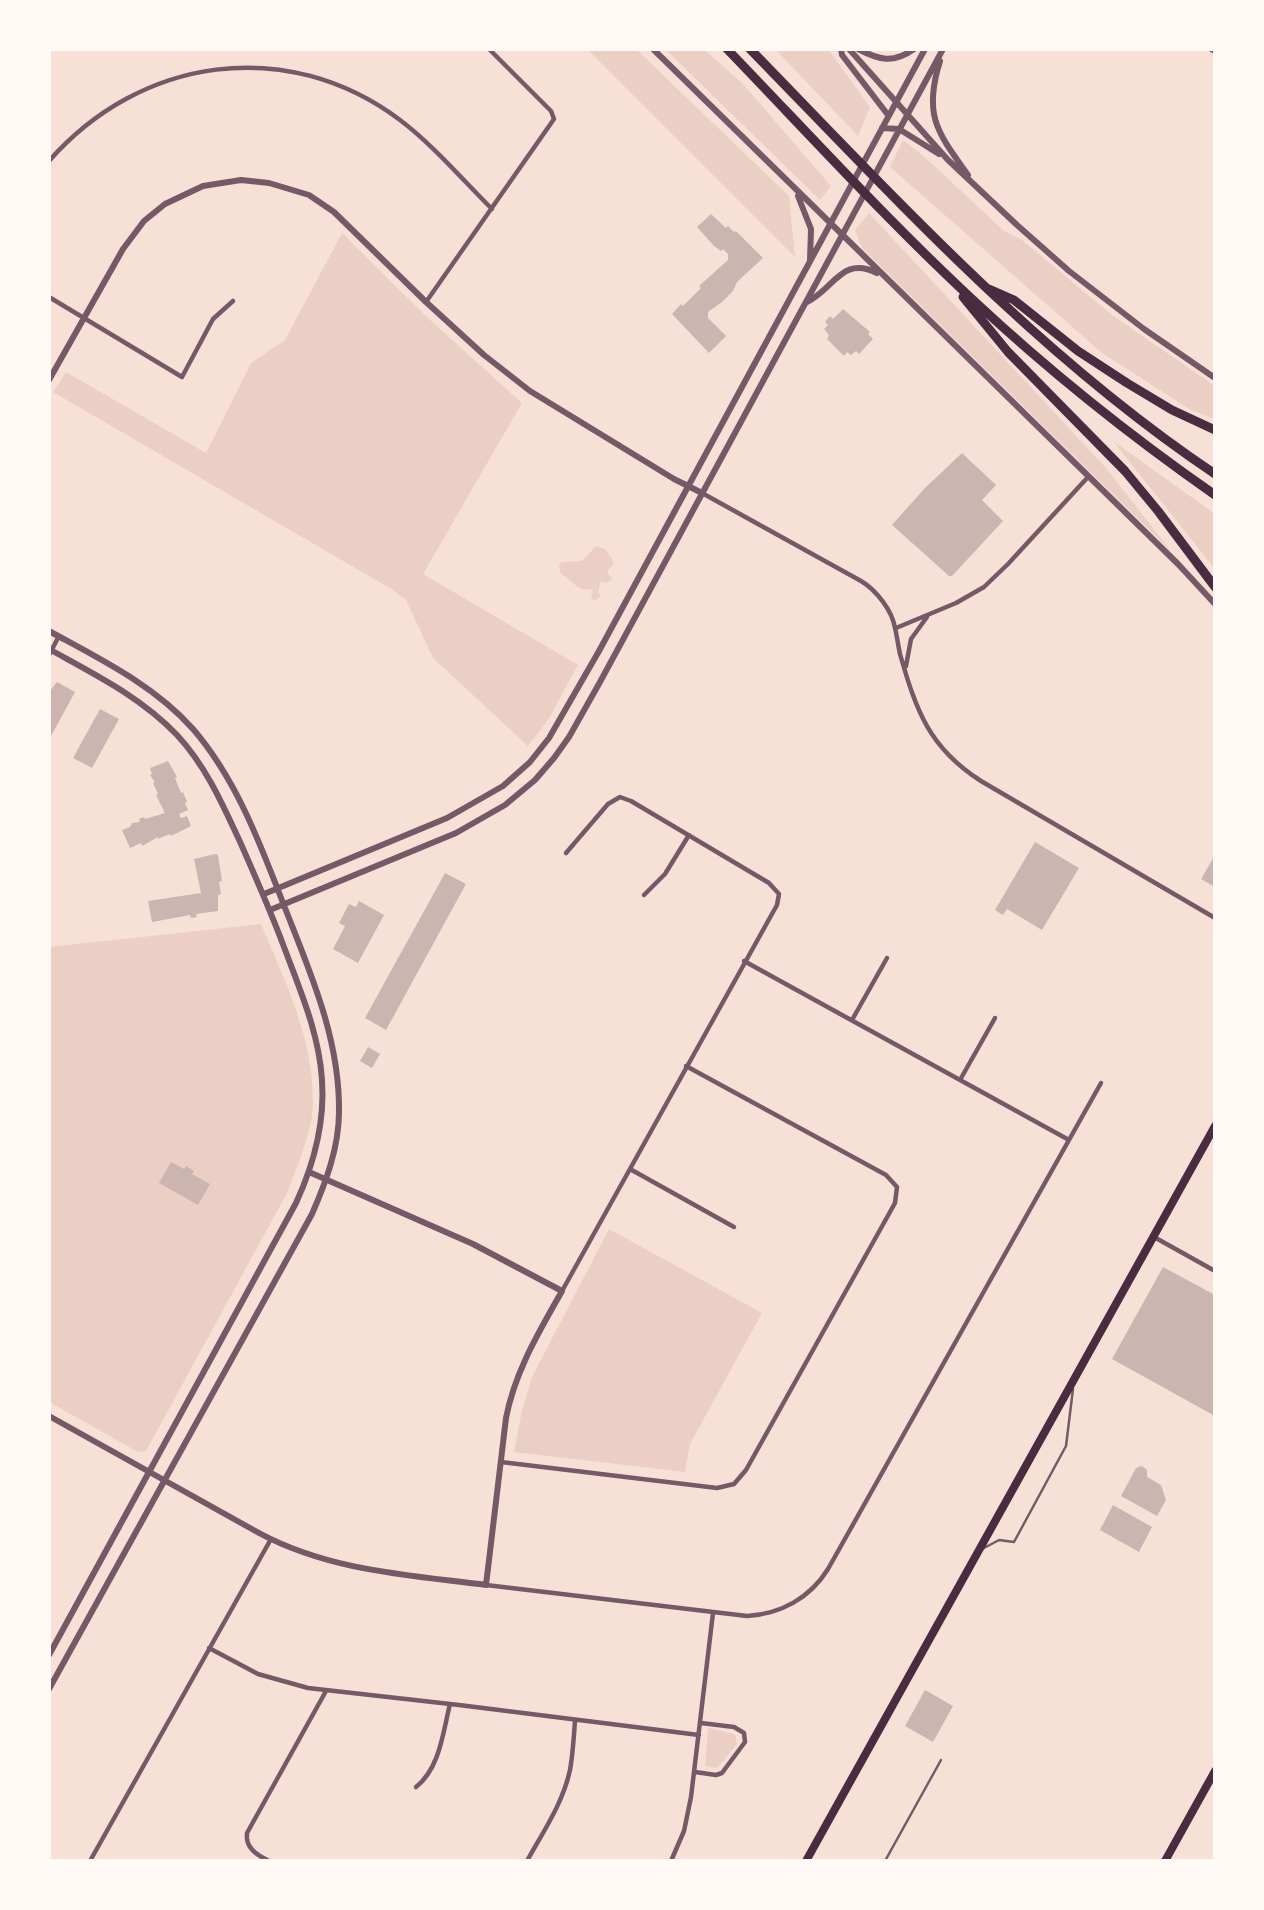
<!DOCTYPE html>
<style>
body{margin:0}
#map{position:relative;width:1264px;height:1910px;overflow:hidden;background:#f7e1d7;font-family:Raleway,sans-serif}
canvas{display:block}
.frame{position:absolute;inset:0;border:51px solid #fffaf5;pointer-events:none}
</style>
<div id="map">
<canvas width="1264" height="1910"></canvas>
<div class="frame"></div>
</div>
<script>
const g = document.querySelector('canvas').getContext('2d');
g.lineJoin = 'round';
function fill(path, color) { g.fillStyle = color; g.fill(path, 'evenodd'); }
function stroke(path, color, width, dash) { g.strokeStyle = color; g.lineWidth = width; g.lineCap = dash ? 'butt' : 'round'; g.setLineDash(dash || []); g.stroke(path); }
const green = new Path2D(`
 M587,49h49l153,147 6,61z
 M665,49h39l39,35 88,102 -11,14z
 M775,49h53l42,58 -12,29z
 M903,140l24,19 77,72 18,9 90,75 103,71v33l-24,-9 -89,-57 -212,-186z
 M869,213l237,255 65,83 -309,-303 -7,-18z
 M342,233l86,85 94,85 -99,171 155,91 -30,55 -20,26 -95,-88 -27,-58 -13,-10 -340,-198 13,-20 140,81 45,-90 34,-23z
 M1113,441l102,73v55z
 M596,546l9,3 8,11v5l-6,6 5,8 -5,4 -6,-2 -3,11 3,4 -6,5 -4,-3 2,-9c-14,4 -20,-8 -32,-15l-2,-7 2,-5 21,-1z
 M261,924c25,59 53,116 52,181 -1,27 -16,62 -26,88l-141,258 -8,1 -89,-50v-455z
 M609,1229l153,84 -72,131 -5,28 -171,-20 8,-42 10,-33z
 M708,1728l27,6 2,10 -20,24 -12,-2z`);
const building = new Path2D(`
 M711,214l15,14 2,-2 6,6 2,-1 27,27 -26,24 -4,9 -11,11 -14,10v6l18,18 -17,17 -37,-39 9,-10 2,2 18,-18 -2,-2 29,-26v-6l-5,-5 -2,2 -7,-5 -17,-19z
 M843,309l27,23 -2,2 5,5 -14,15 -3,-3 -5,4 -4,-3 -3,4 -17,-17 2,-4 -5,-6 4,-4 -3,-3 5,-6 3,3z
 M962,453l34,32 -14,15 21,21 -51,55h-3l-57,-51 32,-36z
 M57,682l18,10 -24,44 -2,-1v-43z
 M100,709l19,10 -27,49 -19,-10z
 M168,761l9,16 -2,1 6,15 2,-1 4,10 -2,1 3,7 -9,4 2,4 6,-2 4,10 -20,10 -1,-2 -12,5v-2l-16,9 -1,-3 -11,5 -8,-18 8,-3 2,-4 8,-1 -1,-3 5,-2 1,2 20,-6 -9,-18 2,-1 -5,-11 2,-1 -5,-7 2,-1 -2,-6z
 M1035,842l44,26 -37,62 -35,-21 -4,6 -8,-5z
 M215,854l3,1 4,26 -3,1 2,12 -3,1v16l-22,3 1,3 -6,1 -1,-3 -38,7 -4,-21 53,-8 -7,-34z
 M1215,855v32l-14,-8z
 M445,873l21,11 -80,146 -21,-12z
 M359,901l25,14 -26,48 -25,-14 12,-23 -6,-3 10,-19 7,3z
 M368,1047l12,7 -8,14 -12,-7z
 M171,1162l13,7 2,-3 8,5 -2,3 18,10 -12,21 -39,-22z
 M1163,1267l52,28v121l-103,-57z
 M1142,1466l5,4v7l14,8 5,15 -9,16 -36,-20 15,-28z
 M1113,1505l39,22 -13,25 -39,-22z
 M925,1690l28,16 -20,36 -28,-16z`);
const service = new Path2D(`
 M984,1548l15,-8 15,2 52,-96 7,-57
 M885,1861l56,-101`);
const minor = new Path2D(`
 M1210,49l5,3
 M49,161c91,-104 238,-126 351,-41 33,25 62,59 92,89
 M49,297l133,80 31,-58 20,-18
 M426,302l128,-183 -3,-8 -62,-62
 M702,493l159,88c15,9 31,29 34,47 2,8 3,17 5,26 16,56 29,94 81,127l234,137
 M896,628l60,-25 28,-16 24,-23 80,-87
 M49,655l10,-19
 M906,666l5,-27 16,-22
 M644,895l21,-21 24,-39
 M744,961l325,179
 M852,1020l35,-62
 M960,1080l35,-62
 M630,1169l104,58
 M1154,1237l61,34
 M562,1291l215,-386 2,-11 -10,-11 -138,-82 -11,-4 -12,7 -42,49
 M501,1462l216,26 17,-4 12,-14 149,-267 2,-16 -11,-12 -200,-109
 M486,1585l261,31c34,-2 63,-18 81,-47l273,-486
 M209,1648l49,26 50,14 151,17 240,30
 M695,1772l21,3 6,-2 23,-31 -1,-9 -10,-6 -33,-4
 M416,1787c24,-19 27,-55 34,-83
 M90,1861l181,-322
 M269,1861c-12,-6 -24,-13 -22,-28l79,-142
 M527,1861c16,-29 36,-58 43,-91 3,-17 4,-34 5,-50
 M671,1861l13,-30 7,-34 22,-184`);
const tertiary = new Path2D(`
 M653,49l525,515 37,40
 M841,49l1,6 46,60
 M849,49l99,111 69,65 52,46 75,58 71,49
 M858,49c21,11 35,15 56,0
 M940,61c-17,54 -3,71 28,114
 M882,128l17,1 40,25
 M798,196l13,33 -1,31
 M807,302c27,-13 35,-47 70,-29
 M49,380l74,-131 21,-28 21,-17 38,-18 38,-6 28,3 40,12 25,17 92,90 58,53 46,36 144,88 28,14
 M49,631c51,28 105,54 144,98 44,51 68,117 92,179 26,66 55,132 54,204 0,35 -13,70 -27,102l-263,475
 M49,649c45,25 92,48 128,86 29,31 46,70 64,109 15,34 30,68 43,103 16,43 35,86 38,133 3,43 -8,84 -26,123l-247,452
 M264,894l183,-76 56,-32 27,-24 19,-24 50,-87 326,-602
 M270,910l186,-77 49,-28 30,-25 19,-22 15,-21 31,-55 343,-633
 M49,1416l210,117c71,38 149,42 227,52l20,-167c9,-47 33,-86 56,-127l-89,-47 -164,-72`);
const trunk = new Path2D(`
 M806,1861l409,-735
 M1165,1861l50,-90`);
const motorway = new Path2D(`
 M727,49c81,84 160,171 245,250 76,71 157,136 243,196
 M750,49c147,151 289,307 465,425
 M989,289l25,11 64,51 49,32 45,27 43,20
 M963,297l45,55 117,119 33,40 57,76`);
fill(green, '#ebcfc5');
fill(building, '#ccb4b1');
stroke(service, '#755966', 2.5);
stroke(minor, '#755966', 4.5);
stroke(tertiary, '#755966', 6);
stroke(trunk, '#4a2c40', 8);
stroke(motorway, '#4a2c40', 9);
</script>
